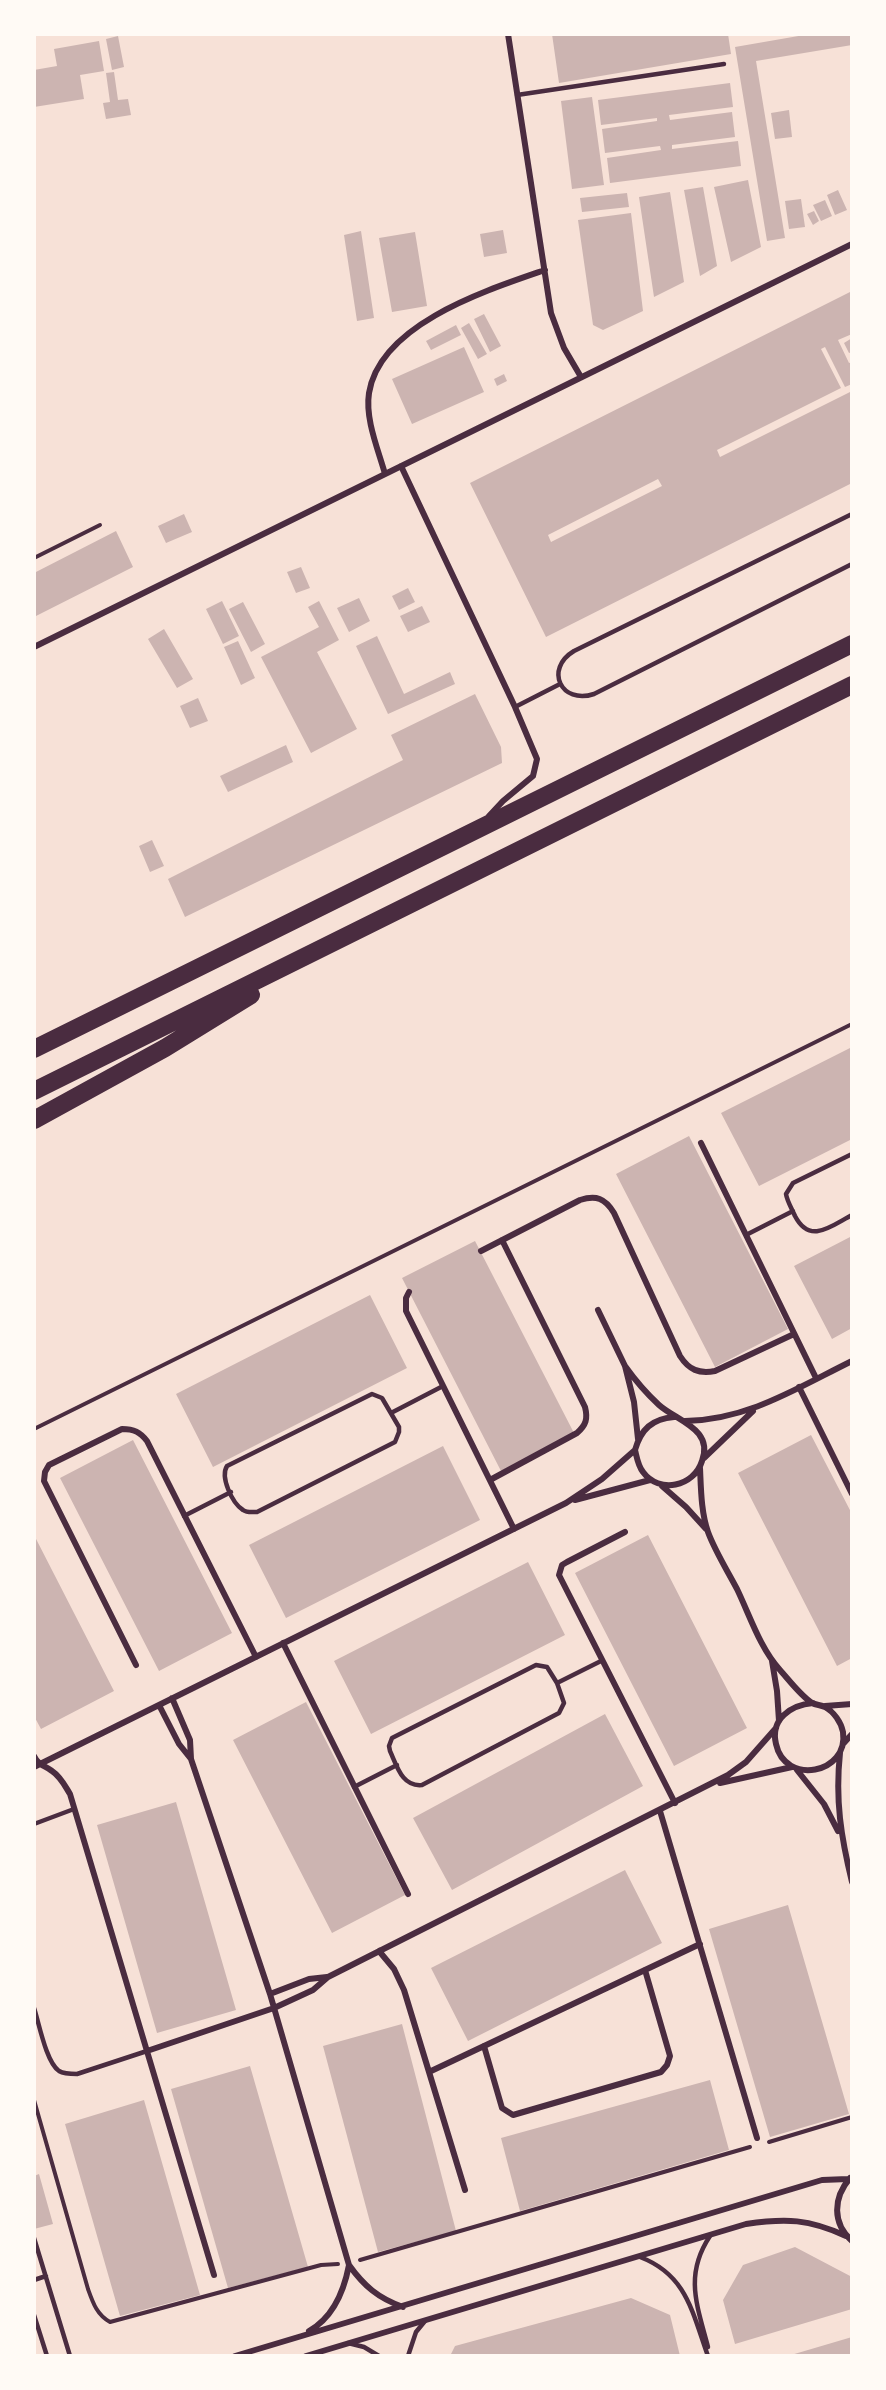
<!DOCTYPE html>
<style>
body{margin:0}
#map{position:relative;width:886px;height:2390px;overflow:hidden;background:#f7e1d7;font-family:"Open Sans",sans-serif}
canvas{display:block}
.frame{position:absolute;inset:0;border:36px solid #fffaf5;pointer-events:none}
</style>
<div id="map">
<canvas width="886" height="2390"></canvas>
<div class="frame"></div>
</div>
<script>
const g = document.querySelector('canvas').getContext('2d');
g.lineJoin = 'round';
function fill(path, color) { g.fillStyle = color; g.fill(path, 'evenodd'); }
function stroke(path, color, width, dash) { g.strokeStyle = color; g.lineWidth = width; g.lineCap = dash ? 'butt' : 'round'; g.setLineDash(dash || []); g.stroke(path); }
const building = new Path2D(`
 M552,34h176l3,20 -172,29z
 M810,34h42v11l-96,16 29,177 -18,3 -32,-194z
 M118,36l6,31 -12,3 -6,-31z
 M99,41l5,30 -24,4 4,24 -50,8v-37l23,-4 -3,-17z
 M114,72l4,28 10,-1 3,16 -25,4 -3,-16 7,-1 -4,-29z
 M730,83l3,24 -64,8 1,5 62,-8 3,25 -63,8v4l66,-8 3,25 -131,17 -3,-25 54,-8 -1,-4 -55,7 -3,-24 55,-8v-3l-56,7 -3,-25z
 M592,97l12,88 -32,4 -11,-88z
 M789,110l3,27 -17,2 -4,-26z
 M748,180l13,67 -30,15 -17,-75z
 M703,187l14,79 -17,10 -16,-86z
 M838,190l9,20 -12,5 -8,-20z
 M670,192l14,90 -30,15 -15,-100z
 M627,193l2,14 -47,5 -2,-14z
 M801,199l4,28 -16,2 -4,-28z
 M825,200l7,16 -11,5 -8,-16z
 M814,211l5,10 -6,4 -6,-11z
 M631,213l12,98 -40,19 -10,-5 -15,-105z
 M503,230l4,23 -23,4 -4,-23z
 M361,231l13,87 -17,3 -13,-86z
 M415,232l12,74 -35,6 -13,-74z
 M852,291v43l-14,6 11,23 3,-1v22l-7,3 -20,-40 -4,2 20,39 -124,62 3,7 132,-66v92l-306,154 -76,-154zM658,479l4,7 -111,56 -3,-7z
 M484,314l17,32 -11,6 -16,-33z
 M469,323l18,31 -9,5 -17,-31z
 M456,325l5,10 -30,15 -5,-9z
 M852,338v14l-3,1 -5,-10z
 M464,347l20,45 -72,32 -20,-45z
 M504,374l3,7 -10,5 -3,-7z
 M184,514l8,18 -26,11 -8,-17z
 M116,531l17,36 -97,49 -2,-4v-39z
 M301,567l9,21 -14,5 -9,-21z
 M408,588l7,14 -16,8 -7,-14z
 M359,598l11,23 -21,11 -12,-24z
 M222,601l17,35 -16,8 -17,-35z
 M319,601l20,39 -22,12 40,77 -46,24 -50,-96 58,-30 -11,-20z
 M243,602l22,42 -14,8 -22,-43z
 M422,606l8,16 -22,10 -8,-16z
 M164,629l29,50 -16,9 -29,-49z
 M377,636l27,58 46,-22 5,12 -67,30 -32,-68z
 M238,641l17,37 -14,7 -17,-38z
 M475,694l26,53 1,16 -317,154 -17,-38 235,-119 -12,-25z
 M198,698l10,23 -18,7 -10,-22z
 M286,745l7,17 -65,30 -8,-16z
 M152,840l12,26 -14,6 -11,-26z
 M852,1047v92l-93,47 -38,-73z
 M689,1136l99,193 -73,38 -99,-193z
 M852,1236v92l-20,11 -38,-73z
 M475,1241l99,192 -73,38 -99,-193z
 M370,1295l37,73 -194,99 -37,-73z
 M811,1435l41,79v144l-15,8 -99,-193z
 M133,1440l99,193 -73,38 -99,-193z
 M443,1446l37,74 -194,98 -37,-73z
 M34,1535l80,156 -73,38 -7,-13z
 M648,1535l99,193 -73,38 -99,-193z
 M528,1562l37,73 -194,99 -37,-73z
 M306,1702l99,193 -73,38 -99,-193z
 M605,1714l38,72 -191,104 -39,-72z
 M176,1802l60,208 -79,23 -60,-208z
 M625,1870l37,73 -194,98 -37,-73z
 M788,1905l61,209 -79,23 -61,-208z
 M402,2024l54,207 -78,21 -55,-206z
 M250,2066l58,201 -80,21 -57,-199z
 M710,2080l19,70 -209,61 -19,-73z
 M144,2100l56,195 -80,21 -55,-192z
 M39,2174l14,50 -19,5v-53z
 M795,2247l57,30v32l-117,35 -12,-44 20,-35z
 M631,2298l39,17 10,41h-230l5,-10z
 M852,2337v19h-61v-1z`);
const path = new Path2D(`
 M34,558l66,-33
 M34,1429l818,-405
 M34,2100l54,189c5,14 9,26 22,33l211,-57 17,-1
 M769,2142l83,-25
 M360,2260l390,-113`);
const service = new Path2D(`
 M517,95l207,-31
 M852,514l-278,137c-30,18 -13,54 20,43l258,-130
 M515,707l45,-23
 M852,1154l-59,29 -7,11c1,7 6,15 9,22 15,29 36,10 57,-1
 M746,1235l47,-24
 M372,1394l10,4 17,29v5l-4,10 -138,70c-5,0 -10,1 -14,-2 -11,-7 -23,-33 -16,-44z
 M391,1413l52,-27
 M184,1516l47,-24
 M536,1665l11,2 10,16 7,20 -5,10 -137,72c-20,2 -25,-19 -32,-34l-1,-5 3,-8z
 M557,1683l44,-22
 M354,1787l43,-22
 M34,1824l40,-15
 M34,2008c5,15 12,54 25,63 5,3 11,3 18,3l70,-23
 M34,2238l36,118
 M640,2257c47,18 52,55 68,99
 M34,2280l12,-4
 M34,2315l13,41
 M348,2343l16,4 15,9
 M708,2347c-11,-42 -24,-72 2,-111
 M408,2356l8,-24 9,-11`);
const minor = new Path2D(`
 M508,34l43,279 13,35 17,29
 M401,466l114,241 22,52 -4,17 -30,25 -14,15
 M385,474c-7,-25 -20,-55 -16,-81 11,-69 118,-103 176,-123
 M34,647l818,-403
 M701,1143l115,235
 M481,1251l99,-51c16,-5 25,-2 34,13l66,143c9,14 19,18 35,15l79,-37
 M409,1292l-3,6v13l108,218
 M598,1310l27,56 9,36 4,37
 M625,1366c10,14 21,27 34,39 18,16 55,24 43,56 -8,26 -43,33 -59,11 -5,-6 -6,-14 -8,-22 6,-21 17,-31 39,-33
 M799,1387l53,107
 M685,1421c63,-1 112,-33 167,-60
 M704,1458l49,-47
 M700,1468c1,21 1,44 8,64 7,19 19,38 29,57 13,27 23,59 43,81 9,10 20,25 32,33 4,2 9,2 13,4 9,5 16,15 18,25 6,42 -58,54 -67,12 -6,-25 15,-39 37,-41
 M490,1480l87,-47c9,-8 11,-14 8,-26l-83,-167
 M662,1486l24,21 20,22
 M575,1500l75,-20
 M625,1532l-58,30 -5,3 -3,10 116,228
 M283,1643l125,251
 M772,1661l5,30 2,30
 M136,1665l-92,-184 1,-9 4,-7 73,-36c12,0 18,3 25,12l109,216
 M172,1698l18,42 1,19 79,235 79,271c15,21 29,33 54,42
 M159,1705l20,39 12,15
 M825,1706l27,-2
 M843,1744l9,-10
 M840,1753c-5,47 1,84 12,129
 M34,1756c5,10 10,9 18,15 9,6 13,15 18,23l144,481
 M34,1767l532,-264 36,-24 33,-29
 M797,1770l27,34 14,27
 M720,1783l72,-16
 M660,1811l97,327
 M379,1951l15,18 10,21 61,200
 M270,1994l39,-15 18,-2
 M484,2046l18,62 11,7 148,-43 6,-7 3,-9 -25,-86
 M147,2051l127,-43 39,-18 15,-13 400,-202 18,-13 30,-34
 M429,2072l271,-128
 M850,2178c-17,20 -18,45 2,63
 M309,2331c25,-14 35,-40 40,-66
 M235,2356l587,-176 26,-1
 M306,2356l440,-132c40,-6 63,-5 100,12`);
const motorway = new Path2D(`
 M34,1049l818,-405
 M34,1091l818,-406
 M34,1120l131,-72 86,-53`);
fill(building, '#ccb4b1');
stroke(path, '#4a2c40', 4);
stroke(service, '#4a2c40', 4.5);
stroke(minor, '#4a2c40', 6);
stroke(motorway, '#4a2c40', 18);
</script>
